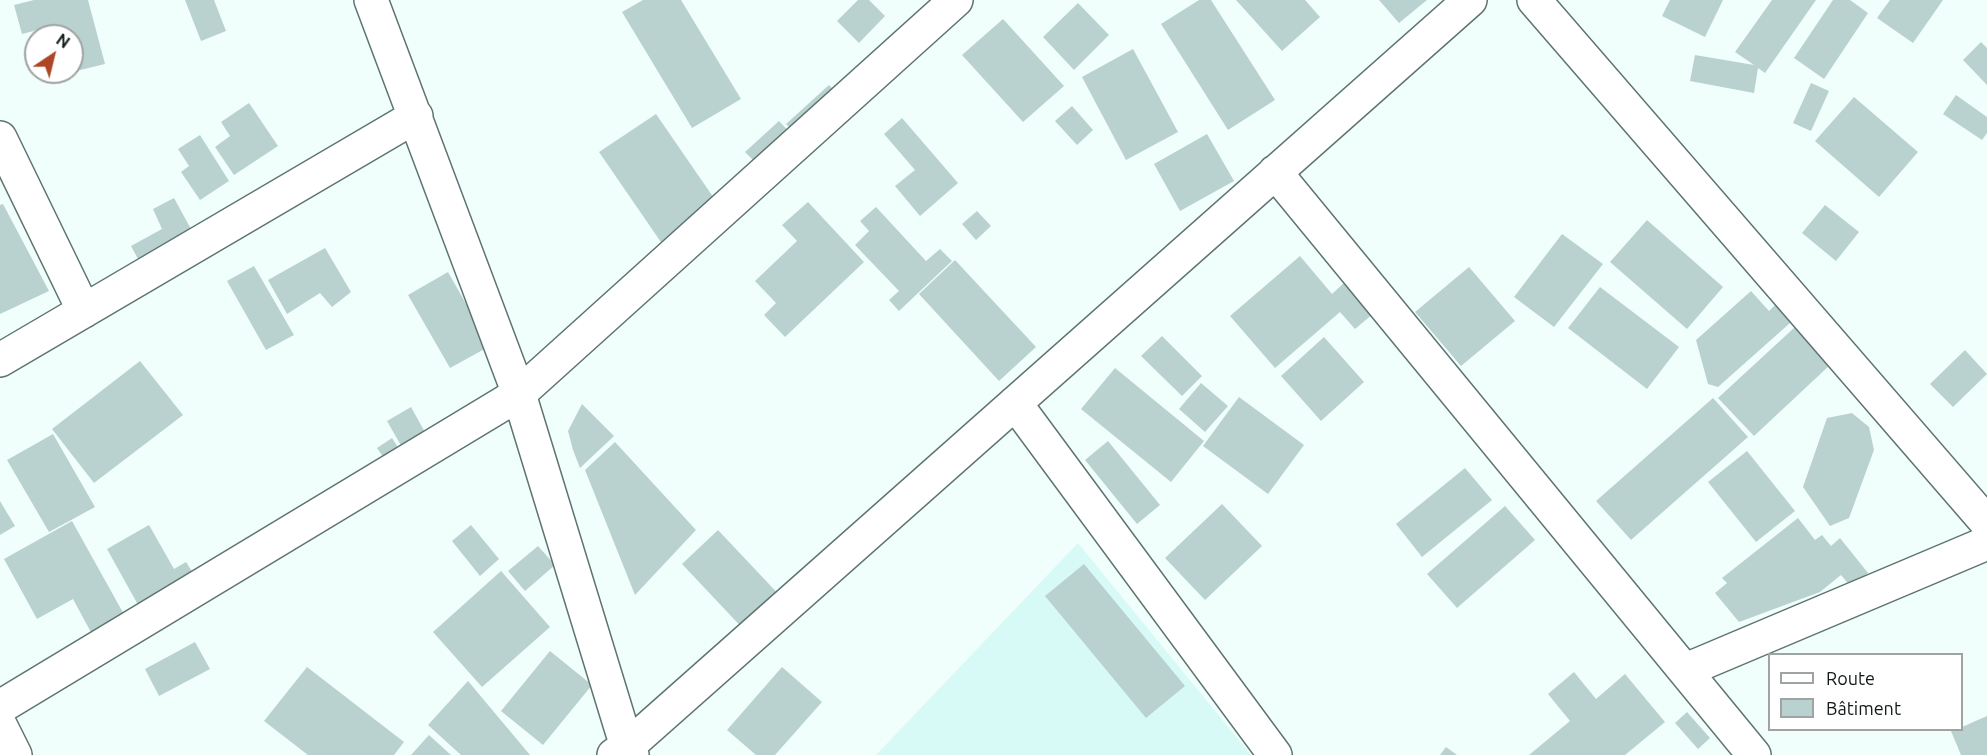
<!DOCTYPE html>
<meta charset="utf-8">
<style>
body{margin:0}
#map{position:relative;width:1987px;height:755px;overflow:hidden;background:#f0fefc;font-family:Ubuntu,sans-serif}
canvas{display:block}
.legend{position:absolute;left:1768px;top:653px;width:195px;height:78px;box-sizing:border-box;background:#fff;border:2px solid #a0a3a3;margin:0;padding:8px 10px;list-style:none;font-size:18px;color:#121a19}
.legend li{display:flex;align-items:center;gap:12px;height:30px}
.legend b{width:30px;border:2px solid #a0a3a3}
.north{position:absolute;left:24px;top:24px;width:60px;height:60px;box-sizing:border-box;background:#fff;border:2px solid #a0a3a3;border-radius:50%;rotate:35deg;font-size:16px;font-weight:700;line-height:24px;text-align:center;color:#121a19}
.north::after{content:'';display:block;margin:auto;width:21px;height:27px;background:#ae4625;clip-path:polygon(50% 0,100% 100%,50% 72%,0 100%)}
</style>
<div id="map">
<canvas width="1987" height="755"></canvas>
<ul class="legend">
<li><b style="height:8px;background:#fff"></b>Route</li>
<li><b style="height:16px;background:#bad2cf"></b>Bâtiment</li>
</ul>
<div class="north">N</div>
</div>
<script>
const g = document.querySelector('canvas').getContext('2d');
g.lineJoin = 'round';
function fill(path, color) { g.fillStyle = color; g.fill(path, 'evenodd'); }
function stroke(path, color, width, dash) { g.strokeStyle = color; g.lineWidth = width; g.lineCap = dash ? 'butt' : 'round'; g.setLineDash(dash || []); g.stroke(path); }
const built = new Path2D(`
 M1078,543l173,212h-375z`);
const building = new Path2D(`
 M34,0h54l17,64 -33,8v-36h-25l-2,-8 -23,6 -8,-29z
 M185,0h29l12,31 -25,10z
 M643,0h38l60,99 -49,29 -70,-116z
 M858,0h11l16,16 -26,27 -22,-22z
 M1199,0h12l64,100 -47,30 -67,-106z
 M1236,0h69l15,17 -38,34z
 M1379,0h48l-28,23z
 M1670,0h53l-18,37 -43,-21z
 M1772,0h44l-51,73 -7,-5 -4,25 -64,-12 5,-26 59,10 -19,-13z
 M1833,0h17l18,13 -44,66 -30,-21z
 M1890,0h53l-30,43 -36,-25z
 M1078,3l31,32 -35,35 -31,-33z
 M1003,19l61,67 -41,36 -61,-67z
 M1981,42l6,6v37l-24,-25z
 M1133,49l45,83 -52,28 -44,-83z
 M1811,83l18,8 -18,40 -18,-8z
 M829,85l13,13 -43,39 -13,-13z
 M1956,95l31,22v16l-5,7 -39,-26z
 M1854,97l64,55 -39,45 -64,-56z
 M249,103l29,43 -44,29 -19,-28 15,-11 -9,-14z
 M1072,106l21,24 -16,15 -22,-24z
 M656,114l62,90 -53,44 -66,-96z
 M902,118l56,65 -38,33 -25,-30 20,-16 -31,-36z
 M779,121l17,18 -33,31 -18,-18z
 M1207,134l27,47 -54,30 -26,-47z
 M200,135l29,46 -29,19 -19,-28 8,-6 -11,-17z
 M174,198l23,42 -53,30 -13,-24 31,-17 -9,-20z
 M808,202l56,60 -79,75 -21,-22 12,-12 -21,-22 42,-40 -15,-16z
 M3,204l46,87 -49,23v-109z
 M1825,205l34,27 -23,29 -34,-28z
 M876,207l50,54 14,-12 12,12 -53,50 -10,-11 10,-9 -44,-46 14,-14 -9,-10z
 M977,211l14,15 -15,14 -14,-16z
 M1647,220l76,67 -36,42 -77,-67z
 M1562,234l41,30 -49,63 -40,-30z
 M325,248l26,44 -19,15 -12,-14 -33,21 -19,-34z
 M1300,256l32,38 14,-13 28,32 -19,16 -15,-17 -65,56 -45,-52z
 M955,260l81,87 -37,34 -80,-87z
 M254,266l40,69 -28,15 -39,-69z
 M1469,267l46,54 -54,45 -46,-54z
 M448,272l42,74 -40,22 -42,-73z
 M1600,287l79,60 -32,42 -79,-61z
 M1751,291l18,20 14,-14 16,18 -81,72 -10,-3 -12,-44z
 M1795,327l35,38 -76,71 -36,-38z
 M1162,336l40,40 -20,20 -41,-40z
 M1324,337l40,45 -43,39 -40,-45z
 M1965,350l22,24 -34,33 -23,-23z
 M140,361l43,54 -89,68 -42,-54z
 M1115,368l89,73 -33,41 -90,-73z
 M1201,383l27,23 -23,26 -26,-23z
 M1239,397l65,48 -36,49 -65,-48z
 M1713,398l35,39 -117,103 -35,-39z
 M582,404l32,32 -34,32 -7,-18 -5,-19z
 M411,407l20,36 -24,13 -20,-35z
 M1852,413l17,14 5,23 -25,68 -19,8 -27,-39 24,-69z
 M53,434l42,73 -46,25 -42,-72z
 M392,438l14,22 -14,10 -15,-22z
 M1108,441l52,64 -23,19 -52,-64z
 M615,442l81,88 -61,65 -50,-125z
 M1747,451l48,60 -39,31 -48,-60z
 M1465,468l27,32 -70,57 -26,-33z
 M0,501l15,25 -15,9z
 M1222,504l40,42 -57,54 -40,-42z
 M1505,506l30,34 -78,68 -30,-34z
 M1798,518l17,22 7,-5 9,11 9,-8 28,35 -17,14 -10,-12 -21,17 -81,30 -24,-29 12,-10 -5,-5z
 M72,521l54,97 -33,18 -20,-37 -36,20 -33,-60z
 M149,525l25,44 12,-7 12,19 -56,31 -35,-63z
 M471,525l28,34 -19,17 -28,-35z
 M718,530l66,70 -36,34 -66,-70z
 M538,546l17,19 -30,26 -17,-20z
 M1084,564l101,122 -39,32 -101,-122z
 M501,571l49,56 -68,60 -49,-55z
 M195,642l15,27 -51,27 -14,-27z
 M550,651l42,34 -49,60 -42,-34z
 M307,667l97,75 -10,13h-86l-44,-34z
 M782,667l40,35 -47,53h-19l-29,-25z
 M1574,672l22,27 29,-25 40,48 -40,33h-96l41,-34 -22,-27z
 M468,681l62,74h-69l-33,-30z
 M1687,712l23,26 -12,11 -23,-26z
 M1987,716v39h-26l-10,-24 11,-1v-3z
 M429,735l22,20h-40z
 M1446,747l11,8h-17z`);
const minor = new Path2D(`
 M371,0l148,394 108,353 5,8
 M1534,0l453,523
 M0,138l84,173
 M1275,172l479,583
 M0,360l416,-244
 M1015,403l260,352
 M1686,670l301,-127
 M0,707l519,-313 437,-394
 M0,725l15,30
 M614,755l13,-8 843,-747`);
fill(built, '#d8faf6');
fill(building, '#bad2cf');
stroke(minor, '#5e7471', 36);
stroke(minor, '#fff', 33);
</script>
